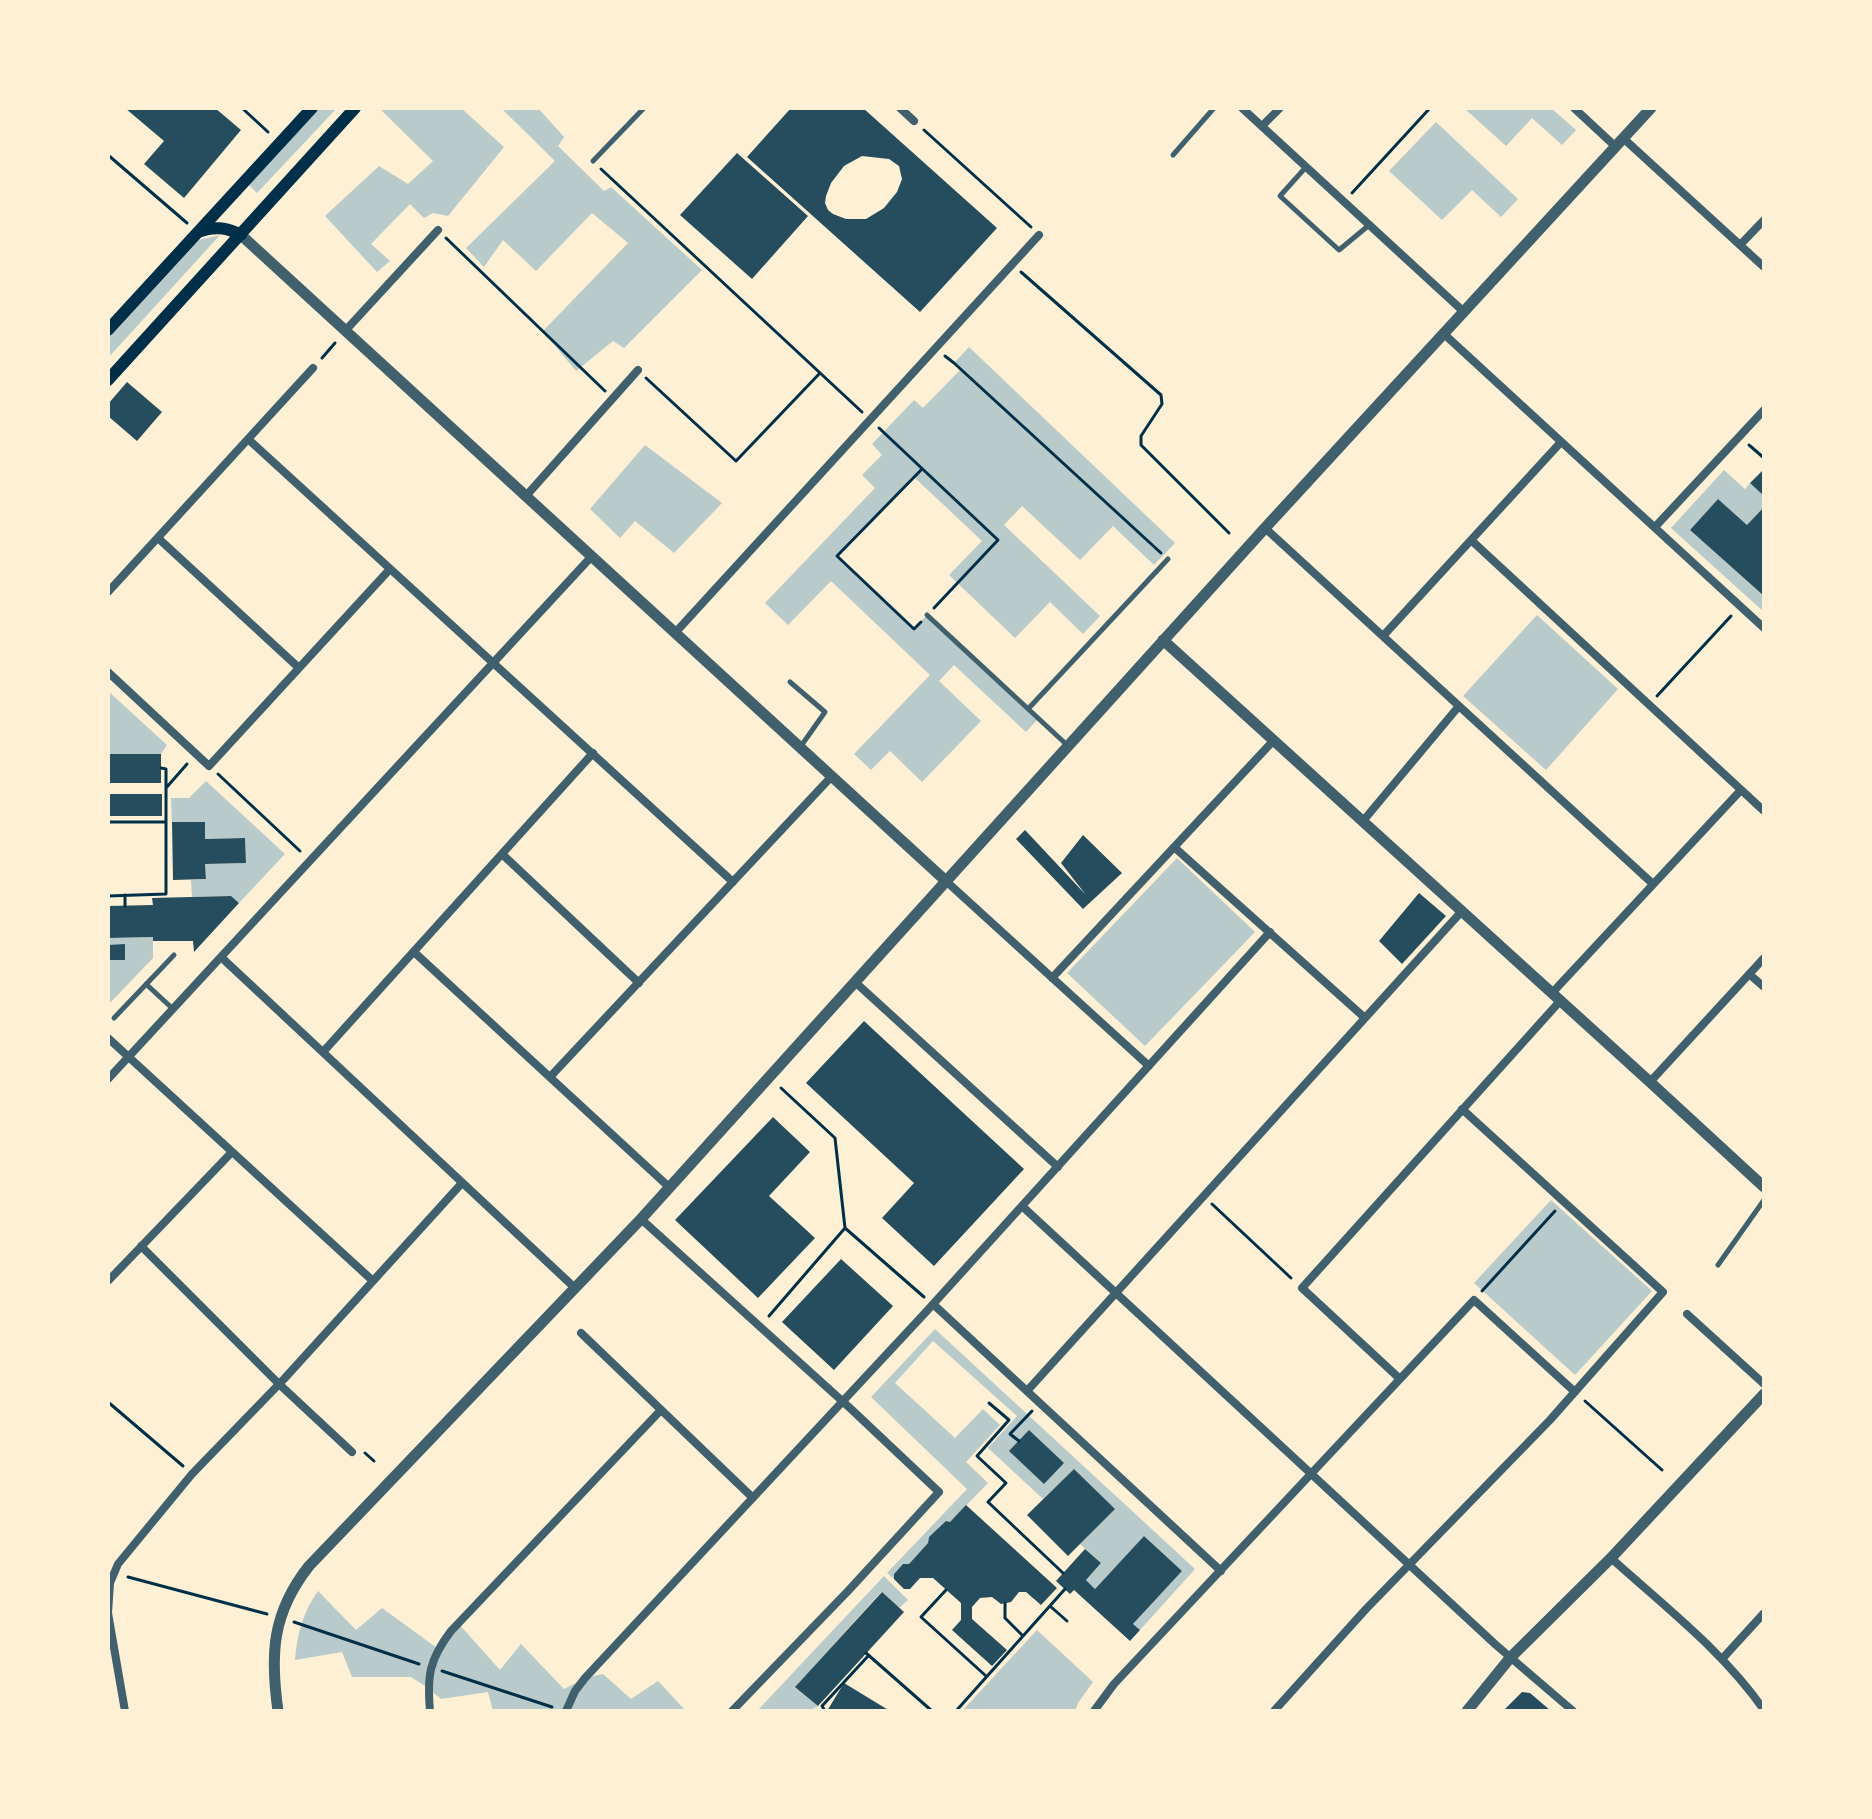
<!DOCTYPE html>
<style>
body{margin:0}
#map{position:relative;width:1872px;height:1819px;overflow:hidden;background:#fdf0d5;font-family:"Fira Sans",sans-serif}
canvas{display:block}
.frame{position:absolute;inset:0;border:110px solid #fdf0d5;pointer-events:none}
</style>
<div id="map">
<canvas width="1872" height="1819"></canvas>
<div class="frame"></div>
</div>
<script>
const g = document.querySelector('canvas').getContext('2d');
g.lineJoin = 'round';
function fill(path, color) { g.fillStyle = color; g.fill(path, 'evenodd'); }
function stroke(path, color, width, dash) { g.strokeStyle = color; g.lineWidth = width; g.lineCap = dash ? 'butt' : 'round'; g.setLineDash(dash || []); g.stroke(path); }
const green = new Path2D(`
 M320,108h17l-80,85 -8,-8z
 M383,108h78l43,39 -56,69 -15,-3 -9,5 -14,-14 -39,40 19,17 -13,11 -52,-56 54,-50 29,18 25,-23 -52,-51z
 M501,108h37l26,29 -6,9 46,45 7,-4 91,83 -78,78 -11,-7 -37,30 -33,-40 85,-88 -36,-30 -56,58 -33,-31 -19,27 -18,-19 89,-87z
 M1464,108h87l25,22 -14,15 -30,-27 -26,28z
 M1436,122l82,77 -17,18 -29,-27 -30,30 -53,-49z
 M220,235l-112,123v-19l91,-99z
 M969,347l206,196 -21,22 -41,-39 -33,34 -58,-54 -18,19 96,91 -17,18 -33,-32 -35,36 -66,-63 33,-34 -68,-64 -77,79 77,73 13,-14 110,105 -11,12 -72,-67 -15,16 42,40 -59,61 -32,-31 -19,19 -17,-16 76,-79 -99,-94 -43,44 -23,-22 110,-115 -13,-13 20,-20 -10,-11 42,-44 9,8 37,-38 -6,-7z
 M645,445l77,58 -48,50 -39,-32 -15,17 -30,-29z
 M1724,470l21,19 5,-6 14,13v11l-17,18 -29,-26 -28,31 74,66v16l-93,-84z
 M1537,615l81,74 -72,81 -83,-74z
 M108,691l59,54 -6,9h-53z
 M206,781l79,73 -46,49 -9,-7 -38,1 -1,-17 15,-1 -1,-15 41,-1 -1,-25 -40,1 -1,-17h-32l-1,-24h18z
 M1177,858l78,74 -110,114 -78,-73z
 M153,937v21l-45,47v-45l17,-1v-14h-17v-7z
 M1551,1200l101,91 -77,84 -101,-92z
 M935,1329l260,240 -55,61 -7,-6 49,-53 -38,-35 -49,53 -9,-9 15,-17 -21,-19 34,-35 -40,-40 -31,30 -55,-51 29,-32 -84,-75 -38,42 60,55 28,-29 17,16 -34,37 22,21 -38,39 -21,15 -1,6 -19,21h-6l-9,10v5l-7,-6 80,-84 -96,-92z
 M884,1576l24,24 -9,8 -18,-16 -85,94 22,20 -9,5h-52z
 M318,1591l38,39 26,-22 55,40 21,-25 42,47 21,-26 43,45 21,-11 18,-4 28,25 27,-18 28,30h-193l-5,-19 -47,7 -13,-11 -17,-11h-59l-10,-25 -47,8c2,-26 8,-48 23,-69z
 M1037,1630l56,52 -15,21 -3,8h-113z`);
const building = new Path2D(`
 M125,108h90l26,22 -57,68 -40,-34 20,-23z
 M791,108h72l134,120 -77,84 -173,-155zM862,156l27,3 10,7 3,13 -5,13 -13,16 -18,11h-20l-13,-5 -5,-4 -3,-7 1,-7 5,-13 13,-17z
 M737,153l71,63 -56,63 -72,-64z
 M127,382l35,30 -25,29 -29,-25v-12z
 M1764,469v27l-14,-13z
 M1718,499l29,26 17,-18v89l-74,-66z
 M108,754h53v29h-53z
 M108,794h54v22h-54z
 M172,822h33v17l40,-1 1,25 -41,1 1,15 -33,1z
 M1025,830l61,65 -25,-32 22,-28 39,38 -39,36 -67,-70z
 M1419,893l27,23 -44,48 -23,-23z
 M231,896l8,7 -45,49 -1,-11h-40v-4l-45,1v-32l45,-1 -1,-7z
 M125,944v16h-17v-15z
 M864,1021l160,148 -90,97 -52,-48 32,-35 -108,-100z
 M773,1117l37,35 -41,44 46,42 -57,60 -83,-78z
 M841,1259l52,47 -59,64 -52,-48z
 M1029,1430l35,33 -20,21 -35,-33z
 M1074,1469l41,40 -47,47 -41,-41z
 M966,1505l91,83 -16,17 -15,-13h-7l-8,10 -10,2 -9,-7 -12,1 -8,9v12l35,31 -15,16 -40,-36 9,-10v-17l-28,-25h-13l-10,11h-6l-10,-10v-5l9,-10h6l19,-21 1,-6 17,-16 4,1z
 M1144,1536l38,35 -49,53 7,6 -10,11 -56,-51 -4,4 -14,-13 29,-32 16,14 -15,17 9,9z
 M882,1592l22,20 -86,94 -23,-19z
 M844,1683l46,28h-63z
 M1522,1692l8,1 21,18h-48z`);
const path = new Path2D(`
 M242,108l26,24
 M924,130l107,97
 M108,155l79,68
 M601,169l261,243
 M1352,193l78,-85
 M446,238l159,153
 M1021,272l140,123 1,9 -21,32v9l88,88
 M945,356l9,7 207,190
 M322,358l13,-15
 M646,378l90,83 84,-88
 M879,428l119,112 -64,68
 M1749,445l15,13
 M921,622l-7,7 -77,-73 85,-87
 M1657,696l74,-80
 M218,774l82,77
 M166,788l21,-24
 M108,822h58v-53l-5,-1
 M125,895v11
 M108,896l58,-2v-72
 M781,1088l54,50 10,90 79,69
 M1212,1204l79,74
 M1482,1291l73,-80
 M769,1316l76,-88
 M1585,1401l77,69
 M108,1402l75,64
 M989,1403l20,17 -32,36 29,27 -18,19 75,71
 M1019,1441l-9,-7 22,-23
 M365,1453l9,8
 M128,1577l139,37
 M946,1590l-25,27 65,59
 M1005,1603v15l18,18
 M1050,1606l17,15
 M294,1622l125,42
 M866,1653l66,58
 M442,1671l110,36
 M825,1711l-3,-5 47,-51
 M956,1711l109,-122`);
const service = new Path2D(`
 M1173,155l41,-47
 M593,161l51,-53
 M1306,167l-26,29 59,54 29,-24
 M927,615l140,130
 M790,682l35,30 -24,34
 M1028,709l140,-150
 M146,984l27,25
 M114,1018l60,-63
 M1718,1265l46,-65`);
const minor = new Path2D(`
 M900,108l14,13
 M1242,108l222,204
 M1574,108l42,39
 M1262,126l18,-18
 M1623,138l141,129
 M1740,245l24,-25
 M345,331l93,-101
 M1444,334l320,294
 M248,439l485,443
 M526,496l112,-126
 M1655,527l109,-117
 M1265,528l388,356
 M158,538l141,130
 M1471,540l293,271
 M108,592l205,-224
 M675,633l364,-398
 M1383,636l178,-194
 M108,672l101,94 181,-197
 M1363,821l96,-115
 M1174,847l191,171
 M502,854l137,129
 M947,882l202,184
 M414,952l255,235
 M221,957l354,331
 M1749,974l15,13
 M1052,978l222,-238
 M855,982l203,185
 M1552,993l189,-203
 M108,1038l265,243
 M323,1052l270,-299
 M550,1077l282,-301
 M108,1079l484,-523
 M1650,1082l114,-124
 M1022,1206l474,439 77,66
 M641,1219l210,190 88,83 -91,99 -116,120
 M141,1246l138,138 73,68
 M108,1281l124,-129
 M933,1304l288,267
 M1687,1314l77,70
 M581,1333l172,165
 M1400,1379l-98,-91 259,-288
 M1027,1391l435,-480
 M1611,1558c53,48 112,93 153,152
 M1722,1659l42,-46
 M125,1711l-17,-98 2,-30 8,-19 74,-90 92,-95 178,-196
 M430,1711c-3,-35 -1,-51 21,-80l210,-221
 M566,1711l9,-20 10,-13 340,-365 345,-381
 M1094,1711l20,-27 360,-384 101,92
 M1274,1711l92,-102 184,-189 113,-128 -201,-183`);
const tertiary = new Path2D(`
 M241,235l706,647
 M1163,640l487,442 114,105
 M278,1711c-8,-57 -6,-98 31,-145l332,-347 624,-691 386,-420
 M1467,1711l43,-53 101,-100 153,-164`);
const secondary = new Path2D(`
 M198,232c16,-6 28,-5 43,3
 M108,330l204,-222
 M108,380l247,-272`);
fill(green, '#b9caca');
fill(building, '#264d5e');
stroke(path, '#003049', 3);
stroke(service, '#3f606c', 5);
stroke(minor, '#3f606c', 8);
stroke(tertiary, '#3f606c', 11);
stroke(secondary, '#003049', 12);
</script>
